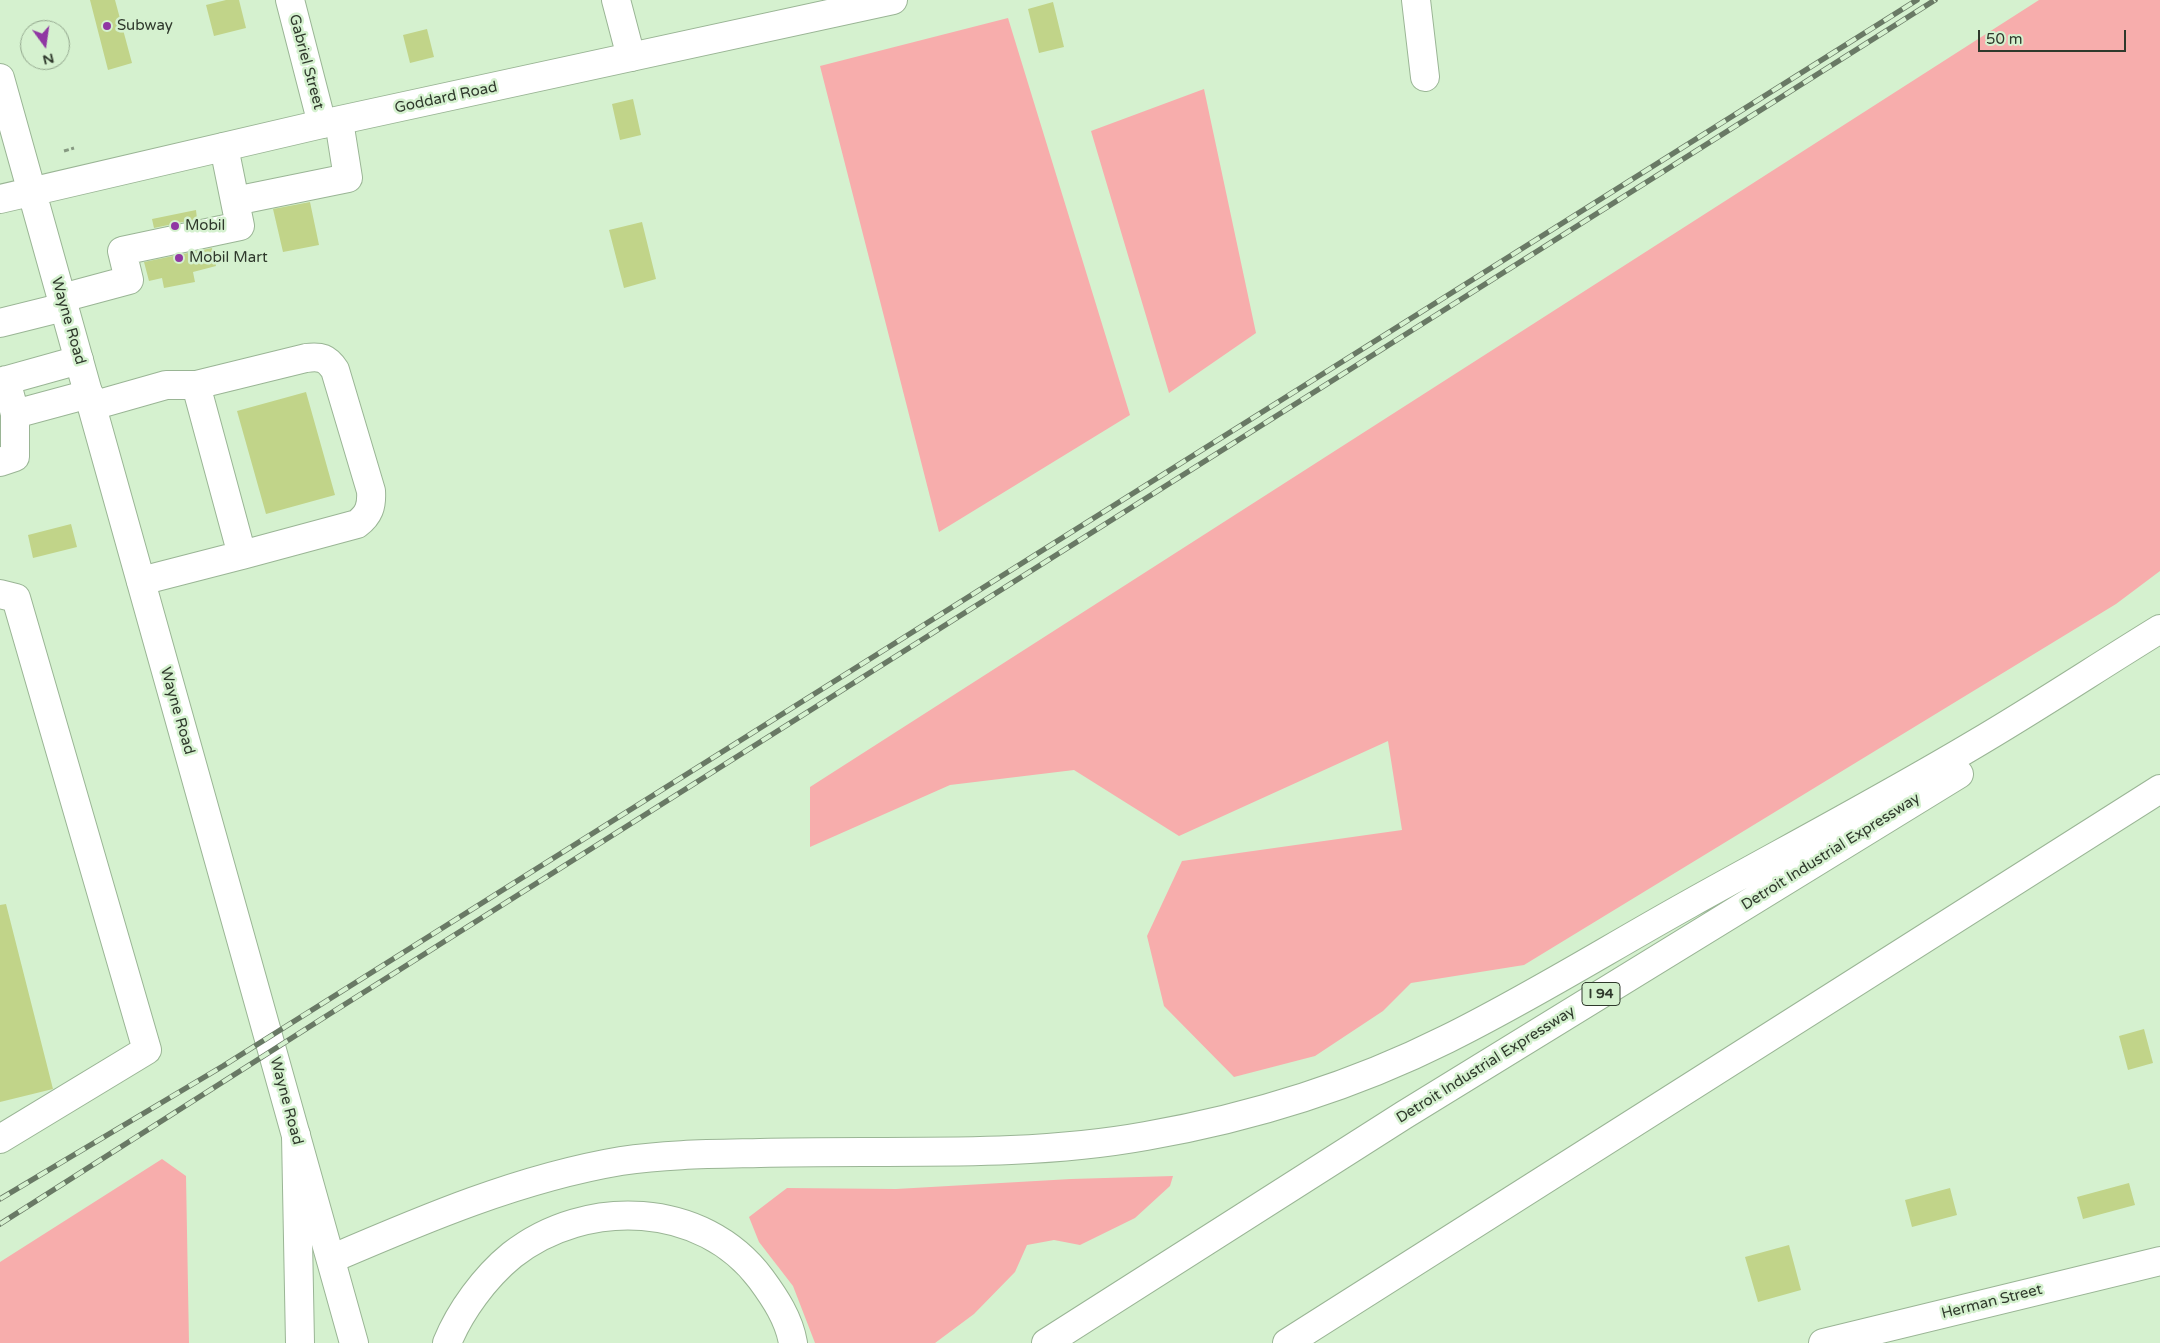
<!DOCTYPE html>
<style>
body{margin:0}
#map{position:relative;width:2160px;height:1343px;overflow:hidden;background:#d5f1cf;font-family:"Varela Round",sans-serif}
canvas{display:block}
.north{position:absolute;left:20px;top:20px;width:50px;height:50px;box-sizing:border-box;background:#d5f1cf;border:1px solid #93a78e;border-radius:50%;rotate:166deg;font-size:14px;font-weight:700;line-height:20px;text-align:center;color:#2f392c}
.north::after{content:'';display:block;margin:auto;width:18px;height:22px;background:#9037a3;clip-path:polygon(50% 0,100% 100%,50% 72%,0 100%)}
.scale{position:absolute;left:1978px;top:30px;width:148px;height:22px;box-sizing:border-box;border:2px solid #2f392c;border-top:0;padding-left:6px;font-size:15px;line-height:18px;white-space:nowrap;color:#2f392c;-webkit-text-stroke:4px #d5f1cf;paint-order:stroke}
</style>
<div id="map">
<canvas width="2160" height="1343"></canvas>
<div class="north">N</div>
<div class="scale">50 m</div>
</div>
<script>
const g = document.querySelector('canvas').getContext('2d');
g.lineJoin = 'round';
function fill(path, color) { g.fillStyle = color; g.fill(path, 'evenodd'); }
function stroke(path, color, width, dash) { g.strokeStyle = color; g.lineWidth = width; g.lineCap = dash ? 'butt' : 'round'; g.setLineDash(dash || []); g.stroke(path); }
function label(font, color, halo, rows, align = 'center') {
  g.font = font + ' "Varela Round",sans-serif'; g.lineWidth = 5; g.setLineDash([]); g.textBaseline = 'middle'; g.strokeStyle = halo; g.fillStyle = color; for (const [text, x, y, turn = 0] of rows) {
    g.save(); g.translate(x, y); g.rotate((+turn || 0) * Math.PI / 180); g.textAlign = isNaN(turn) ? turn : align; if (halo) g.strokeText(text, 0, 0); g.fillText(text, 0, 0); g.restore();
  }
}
const green = new Path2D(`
 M2039,0h121v571l-44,33 -592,361 -113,18 -28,28 -68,45 -81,21 -70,-71 -17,-70 35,-75 220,-31 -14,-89 -209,95 -105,-66 -124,15 -140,62v-60z
 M1008,18l122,397 -191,117 -119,-466z
 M1204,89l52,244 -87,60 -78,-262z
 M162,1159l24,17 3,167h-189v-81z
 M1173,1176l-3,10 -35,32 -55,27 -26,-5 -27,5 -12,27 -41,42 -39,29h-120l-22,-57 -34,-44 -10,-25 38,-29 109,1 175,-10z`);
const building = new Path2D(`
 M90,0h25l17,63 -24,7z
 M226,0h13l7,28 -32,8 -8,-31z
 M1053,2l11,45 -25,6 -11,-44z
 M427,29l7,28 -24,6 -7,-28z
 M633,99l8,36 -21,5 -8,-36z
 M310,202l9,43 -36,7 -10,-43z
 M196,210l1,9 -43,9 -2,-9z
 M642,222l14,57 -32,9 -15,-58z
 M212,248l4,18 -23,6 2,10 -31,6 -2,-10 -13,3 -5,-19z
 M306,392l29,103 -69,19 -29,-103z
 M71,524l6,23 -44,11 -5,-23z
 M6,904l47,185 -53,13v-197z
 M2144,1029l9,34 -25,7 -9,-34z
 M2129,1183l6,22 -52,14 -6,-22z
 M1950,1188l7,27 -45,12 -7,-27z
 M1789,1245l12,45 -43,12 -13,-45z`);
const path = new Path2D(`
 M64,151l10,-3`);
const minor = new Path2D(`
 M290,0l32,124
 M616,0l15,57
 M1416,0l9,77
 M235,201l113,-23 -9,-57
 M62,298l67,-18 -7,-29 118,-25 -16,-79
 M0,323l64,-16
 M0,382l79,-22
 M92,406l74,-21h30l110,-27c15,-2 21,0 29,12l36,121c1,15 -2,24 -14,33l-115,31
 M15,414l74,-20
 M0,462l15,-5v-43l-9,-34
 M141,581l101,-26 -46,-170
 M0,594l16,4 131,452 -147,89
 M1823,1343l337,-82`);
const major = new Path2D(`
 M0,78l354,1265
 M0,199l322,-75 571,-124`);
const highway = new Path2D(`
 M296,1135l4,208
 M331,1259c93,-40 189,-81 290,-98 46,-7 92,-7 139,-8 128,-4 259,6 386,-17 103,-18 207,-50 301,-97 83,-41 161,-90 242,-135 95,-53 192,-104 286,-160 63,-37 123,-77 185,-115
 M447,1343c13,-32 38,-66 65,-88 74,-58 191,-54 249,24 14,19 28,40 32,64
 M1046,1343l358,-228 555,-341
 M1287,1343l873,-554`);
const rail = new Path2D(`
 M0,1199l223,-133 1694,-1066
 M0,1224l320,-204 1615,-1020`);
const markers = [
 [107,26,5,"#9037a3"],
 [175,226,5,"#9037a3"],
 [179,258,5,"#9037a3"]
];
const shields = [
 [1601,994,38]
];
const shieldNames = [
 ["I 94",1601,994]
];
const poiNames = [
 ["Subway",117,26],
 ["Mobil",185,226],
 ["Mobil Mart",189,258]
];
const streetNames = [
 ["Gabriel Street",306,62,75],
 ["Goddard Road",446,98,-12],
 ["Wayne Road",68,321,74],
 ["Wayne Road",177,711,74],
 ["Detroit Industrial Expressway",1831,852,-32],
 ["Detroit Industrial Expressway",1486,1065,-32],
 ["Wayne Road",286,1101,75],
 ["Herman Street",1992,1302,-14]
];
fill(green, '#f7adac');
fill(building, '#c1d489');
stroke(minor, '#9ab595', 30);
stroke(major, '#9ab595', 30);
stroke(highway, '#9ab595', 30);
stroke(path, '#869981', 3, [5, 2.5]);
stroke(minor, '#fff', 28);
stroke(major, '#fff', 28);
stroke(highway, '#fff', 28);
stroke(rail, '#697965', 5.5);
stroke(rail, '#d5f1cf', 4, [11]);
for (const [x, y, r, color] of markers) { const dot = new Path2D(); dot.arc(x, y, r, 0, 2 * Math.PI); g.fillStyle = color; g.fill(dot); stroke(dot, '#d5f1cf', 2); }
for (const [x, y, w] of shields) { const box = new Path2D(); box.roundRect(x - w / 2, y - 11.5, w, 23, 4); g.fillStyle = '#d5f1cf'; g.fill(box); stroke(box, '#2f392c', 1); }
label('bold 14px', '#2f392c', null, shieldNames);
label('15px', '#2f392c', '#d5f1cf', poiNames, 'left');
label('15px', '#2f392c', '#d5f1cf', streetNames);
</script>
